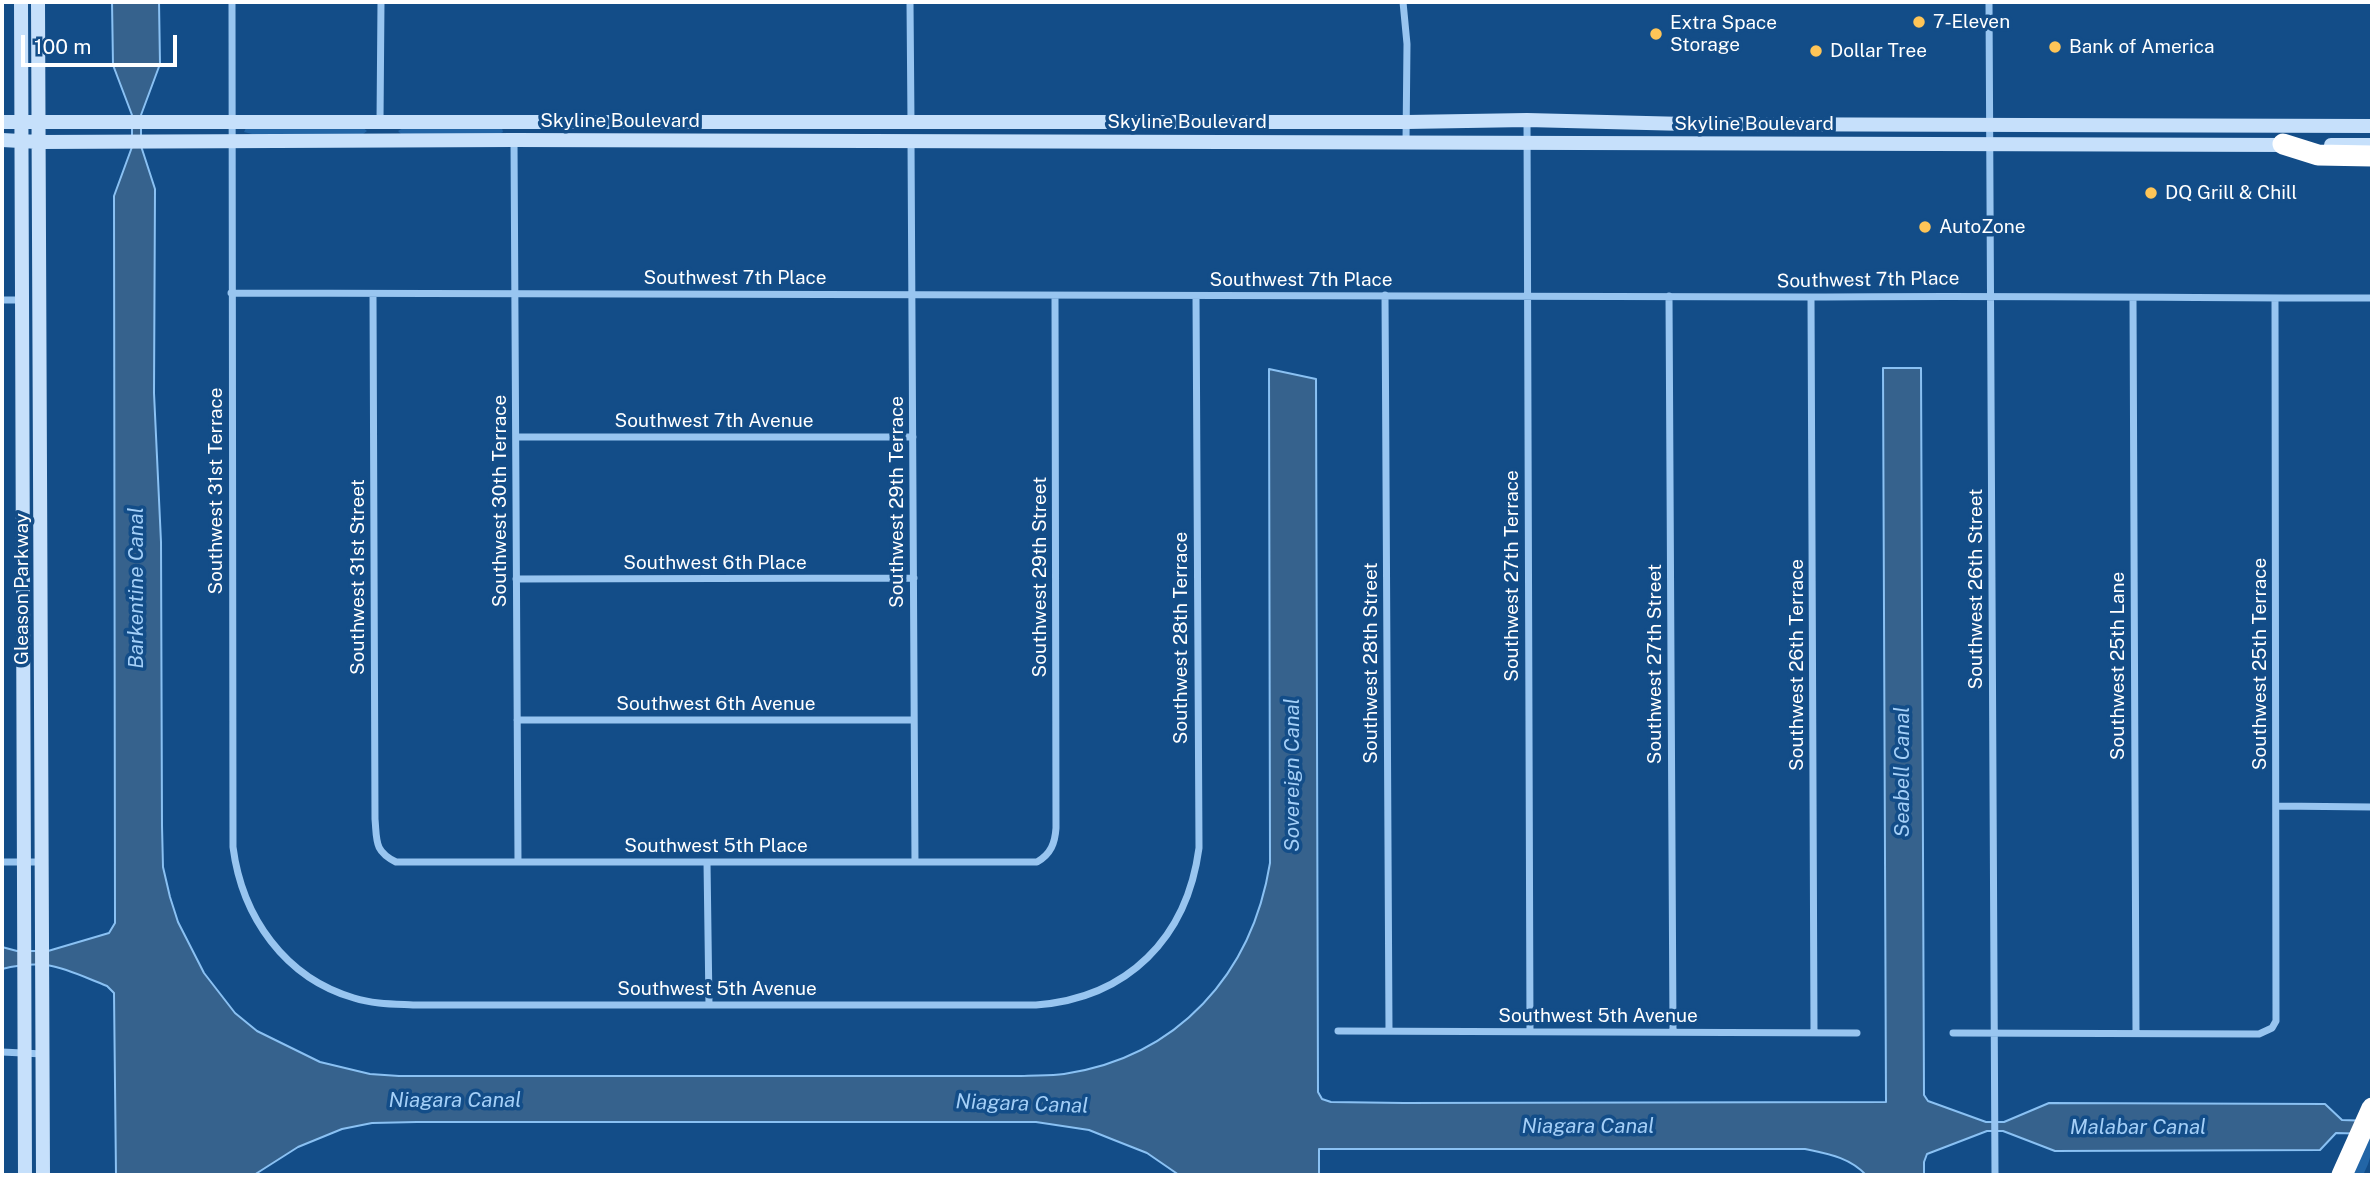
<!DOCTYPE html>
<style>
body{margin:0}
#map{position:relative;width:2374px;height:1177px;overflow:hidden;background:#134d88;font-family:"Public Sans",sans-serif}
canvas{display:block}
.frame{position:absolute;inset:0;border:4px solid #fff;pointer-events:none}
.scale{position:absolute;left:21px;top:35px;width:156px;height:32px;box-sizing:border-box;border:4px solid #fff;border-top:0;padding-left:9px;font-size:21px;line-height:24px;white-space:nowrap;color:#fff;-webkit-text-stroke:5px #134d88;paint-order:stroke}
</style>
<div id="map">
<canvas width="2374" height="1177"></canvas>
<div class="frame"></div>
<div class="scale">100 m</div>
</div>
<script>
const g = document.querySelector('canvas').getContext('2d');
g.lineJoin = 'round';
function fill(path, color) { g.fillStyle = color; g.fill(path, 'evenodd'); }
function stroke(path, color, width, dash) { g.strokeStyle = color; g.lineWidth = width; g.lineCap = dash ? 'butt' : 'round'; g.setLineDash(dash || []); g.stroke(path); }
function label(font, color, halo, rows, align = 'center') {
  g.font = font + ' "Public Sans",sans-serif'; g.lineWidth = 7; g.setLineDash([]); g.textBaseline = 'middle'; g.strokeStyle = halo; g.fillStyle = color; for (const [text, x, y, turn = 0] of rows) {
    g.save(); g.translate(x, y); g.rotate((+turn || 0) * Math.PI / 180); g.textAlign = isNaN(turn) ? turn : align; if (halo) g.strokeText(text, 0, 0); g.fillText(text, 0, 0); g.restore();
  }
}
const green = new Path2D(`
 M361,126l6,5 -4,3 -107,1 -12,-3 2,-4z
 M403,128h99l1,4 -8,4 -93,-1 -4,-4z
 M2372,1131c0,19 0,27 -9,44h-12z`);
const water = new Path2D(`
 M112,2h47l1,62 -19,51v31l14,43 -1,204 7,149 1,284 1,41 7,30 8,25 26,51 31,40 22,18 63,31 50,12 29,2h622c14,-1 29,0 43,-2 114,-17 188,-100 206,-211l-1,-494 47,10 2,713 4,7 9,3 73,1 482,-1 -3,-734h38l3,727 4,6 58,21h18l45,-19 276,1 17,16 30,1v13l-36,-1 -16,17 -265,1 -52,-20h-16l-60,23 -3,8v13h-58c-17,-18 -38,-21 -61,-26h-486v26h-140l-32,-22 -33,-13 -25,-10 -53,-8h-619l-45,1 -30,6 -44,18 -44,28h-138l-2,-182 -7,-7c-41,-16 -60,-29 -105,-17v-22l15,4h31l61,-18 6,-10 -1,-727 18,-49v-32l-19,-50z`);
const street = new Path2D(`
 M232,2l1,845c9,70 52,131 121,151 19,6 39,6 59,7h623c92,-7 151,-67 163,-157l-3,-552
 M910,2l1,120
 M1403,2l4,42 -1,98
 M1989,2l6,1173
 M1527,120l3,911
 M380,121l1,-119
 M514,140l4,722
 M911,141l4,721
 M231,293l1580,4c187,-2 374,1 561,1
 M373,294l2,525c2,22 -1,32 21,43h641c14,-8 18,-19 19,-34l-1,-532
 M1385,295l4,736
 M1669,296l4,736
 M1811,297l3,735
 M2133,298l3,735
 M2,300h23
 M516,437h397
 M516,579l398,-1
 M517,720h397
 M2277,806l95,1
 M2,862h40
 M707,862l2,143
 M1338,1031l519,2
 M1953,1033l306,1 13,-6 4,-7 -1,-723
 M2,1052l41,2`);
const secondary = new Path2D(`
 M21,2l4,1173
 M38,2l5,1173
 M2,122h1405l120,-2 159,4 686,2
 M2,140l37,2 475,-2 1775,5
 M2331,145h41`);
const highway = new Path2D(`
 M2283,144l35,11 54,1
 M2342,1175l30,-67`);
const markers = [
 [1919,22,7,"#ffc557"],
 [1656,34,7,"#ffc557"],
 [2055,47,7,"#ffc557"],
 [1816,51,7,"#ffc557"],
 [2151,193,7,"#ffc557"],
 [1925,227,7,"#ffc557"]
];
const poiNames = [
 ["7-Eleven",1933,22],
 ["Extra Space",1670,23],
 ["Storage",1670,45],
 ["Bank of America",2069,47],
 ["Dollar Tree",1830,51],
 ["DQ Grill & Chill",2165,193],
 ["AutoZone",1939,227]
];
const streetNames = [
 ["Skyline Boulevard",620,121],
 ["Skyline Boulevard",1187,122],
 ["Skyline Boulevard",1754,124],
 ["Southwest 7th Place",735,278],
 ["Southwest 7th Place",1301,280],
 ["Southwest 7th Place",1868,280,-1],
 ["Southwest 7th Avenue",714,421],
 ["Southwest 31st Terrace",216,491,-90],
 ["Southwest 30th Terrace",500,501,-90],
 ["Southwest 29th Terrace",897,502,-90],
 ["Southwest 6th Place",715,563],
 ["Southwest 27th Terrace",1512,576,-90],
 ["Southwest 31st Street",358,577,-90],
 ["Southwest 29th Street",1040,577,-90],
 ["Gleason Parkway",22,589,-90],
 ["Southwest 26th Street",1976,589,-90],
 ["Southwest 28th Terrace",1181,638,-90],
 ["Southwest 28th Street",1371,663,-90],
 ["Southwest 27th Street",1655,664,-90],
 ["Southwest 25th Terrace",2260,664,-90],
 ["Southwest 26th Terrace",1797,665,-90],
 ["Southwest 25th Lane",2118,666,-90],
 ["Southwest 6th Avenue",716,704],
 ["Southwest 5th Place",716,846],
 ["Southwest 5th Avenue",717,989],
 ["Southwest 5th Avenue",1598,1016]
];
const waterNames = [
 ["Barkentine Canal",137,588,-90],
 ["Seabell Canal",1903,772,-90],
 ["Sovereign Canal",1293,775,-90],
 ["Niagara Canal",455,1101],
 ["Niagara Canal",1022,1104,2],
 ["Niagara Canal",1588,1127],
 ["Malabar Canal",2138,1128]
];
fill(green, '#2265a6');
fill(water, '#36628d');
stroke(water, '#8ac1f3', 2);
stroke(street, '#98c5f0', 7);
stroke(secondary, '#c6e0fb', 14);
stroke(highway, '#fff', 21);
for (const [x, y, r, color] of markers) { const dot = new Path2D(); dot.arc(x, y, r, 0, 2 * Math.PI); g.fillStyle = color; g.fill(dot); stroke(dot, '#134d88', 2.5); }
label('19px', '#fff', '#134d88', poiNames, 'left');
label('19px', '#fff', '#134d88', streetNames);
label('italic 21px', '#a4cff7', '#134d88', waterNames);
</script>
